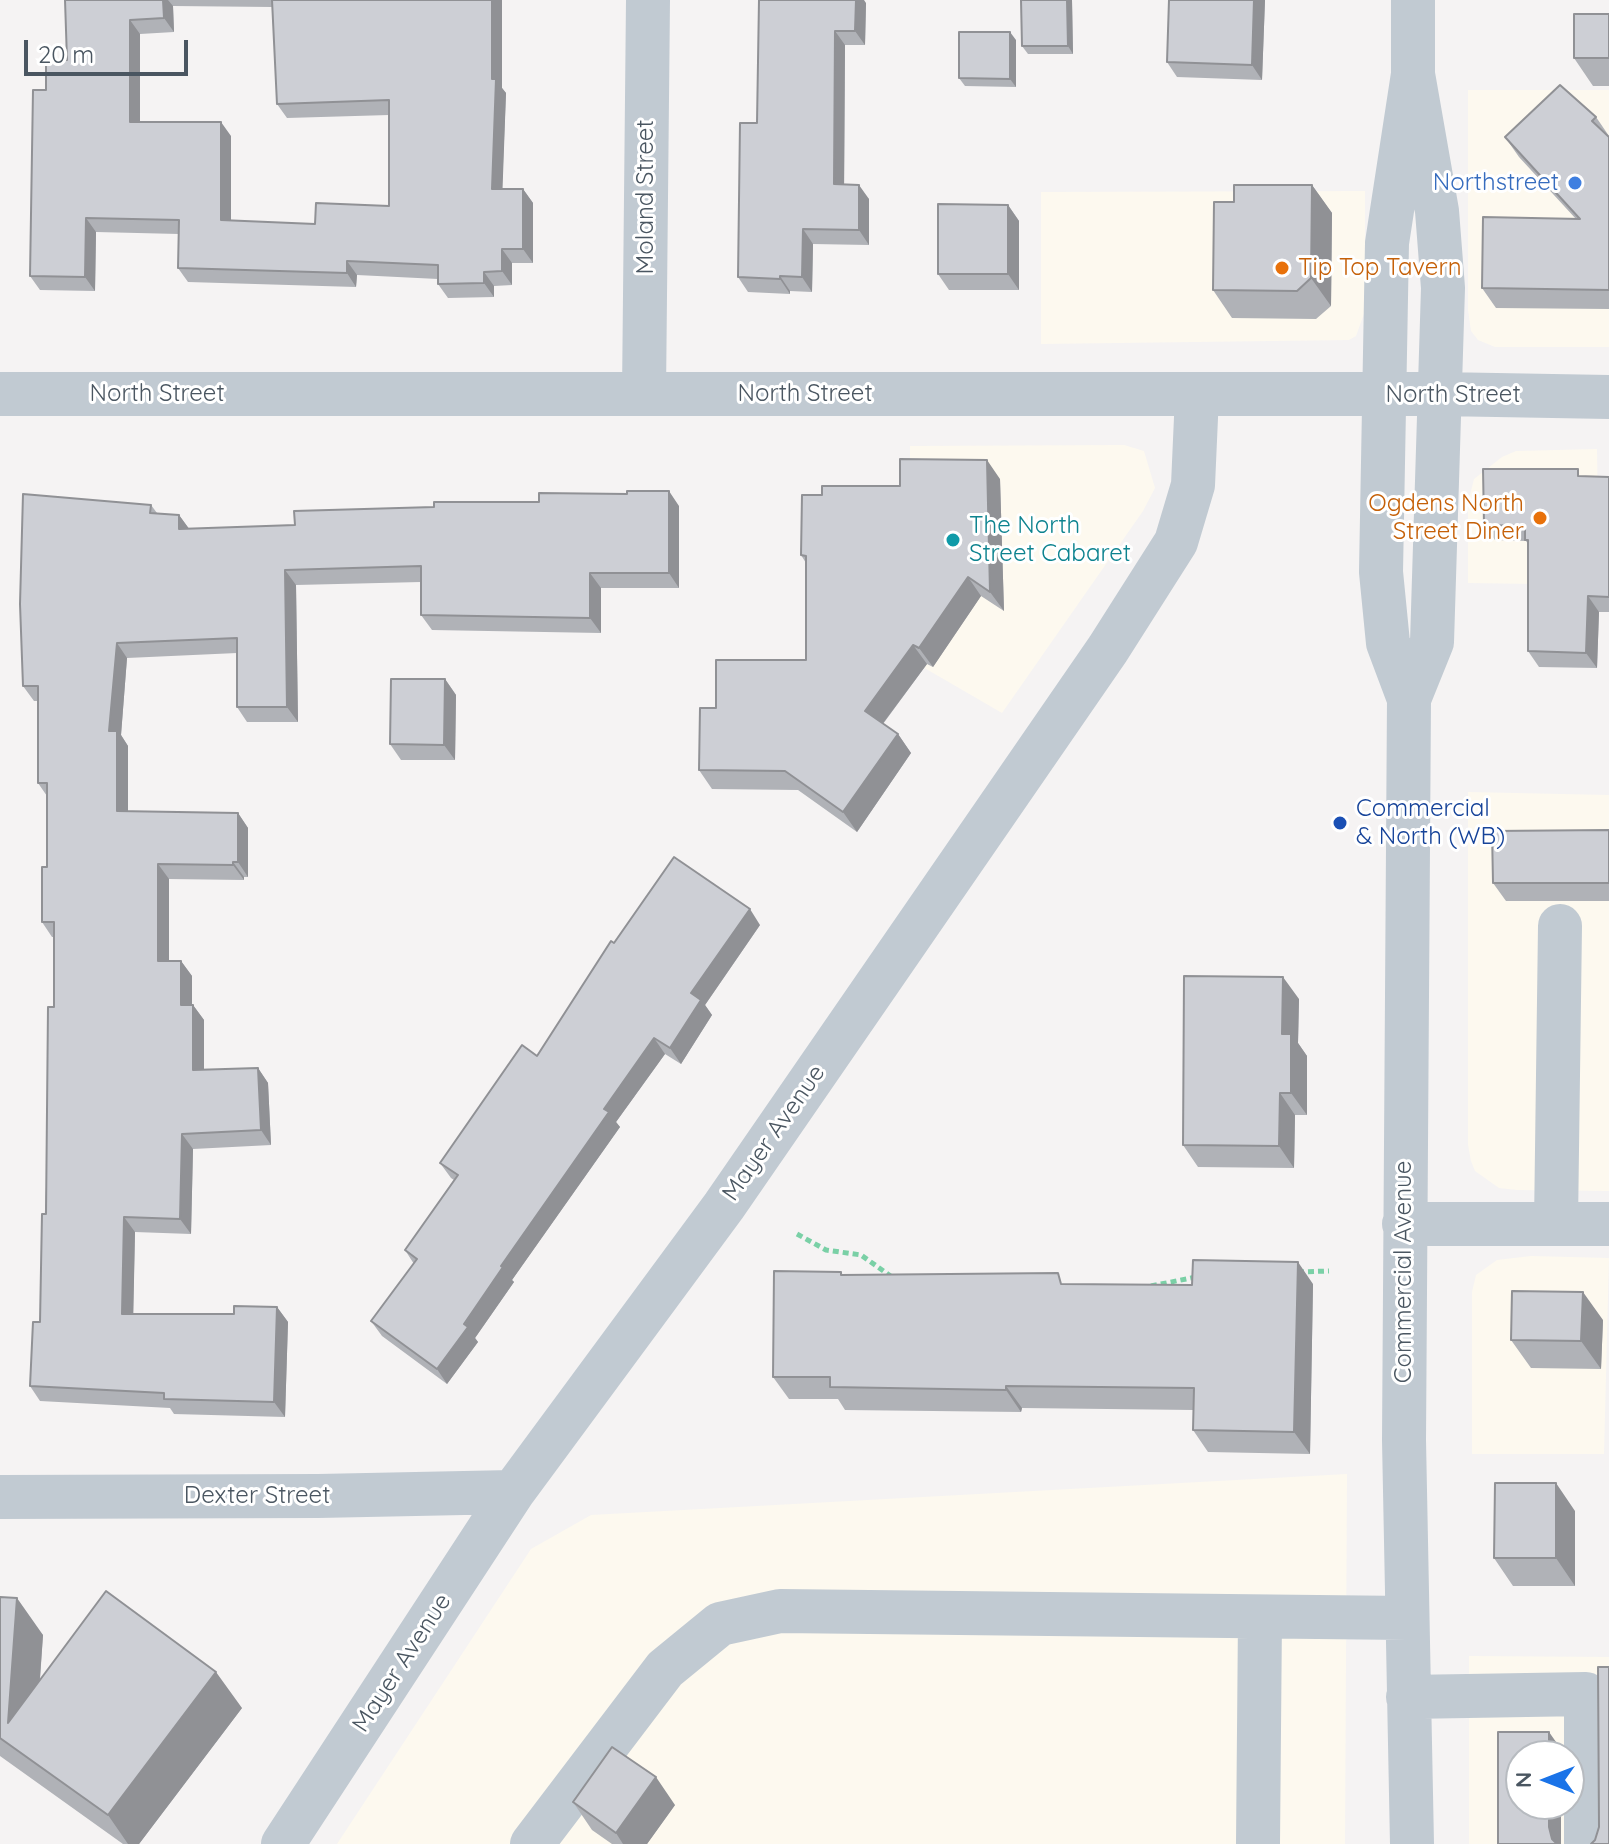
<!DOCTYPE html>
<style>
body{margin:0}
#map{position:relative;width:1609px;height:1844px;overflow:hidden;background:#f5f3f3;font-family:Quicksand,sans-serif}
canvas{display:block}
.north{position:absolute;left:1505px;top:1740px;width:80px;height:80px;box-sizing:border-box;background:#fff;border:2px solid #b7bbc0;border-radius:50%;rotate:270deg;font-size:22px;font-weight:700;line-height:32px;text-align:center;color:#4a5661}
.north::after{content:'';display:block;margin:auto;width:28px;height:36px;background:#1a73e8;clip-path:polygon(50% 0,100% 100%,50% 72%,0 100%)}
.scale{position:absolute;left:24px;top:40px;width:164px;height:36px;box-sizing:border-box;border:4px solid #4a5661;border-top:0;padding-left:10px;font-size:24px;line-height:28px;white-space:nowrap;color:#4a5661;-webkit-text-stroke:6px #fff;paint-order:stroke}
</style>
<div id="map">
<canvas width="1609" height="1844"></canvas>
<div class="north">N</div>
<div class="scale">20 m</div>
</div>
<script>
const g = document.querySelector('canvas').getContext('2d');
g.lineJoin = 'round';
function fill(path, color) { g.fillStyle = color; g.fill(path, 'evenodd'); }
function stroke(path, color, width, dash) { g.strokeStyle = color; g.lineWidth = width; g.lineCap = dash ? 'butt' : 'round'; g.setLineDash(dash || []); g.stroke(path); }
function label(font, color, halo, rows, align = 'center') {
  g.font = font + ' Quicksand,sans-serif'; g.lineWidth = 6; g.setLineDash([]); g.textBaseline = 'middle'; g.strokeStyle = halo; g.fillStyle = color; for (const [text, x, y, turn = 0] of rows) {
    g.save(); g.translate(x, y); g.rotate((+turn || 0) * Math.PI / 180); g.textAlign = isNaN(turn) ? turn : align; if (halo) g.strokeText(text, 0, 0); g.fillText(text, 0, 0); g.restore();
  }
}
const commercial = new Path2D(`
 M1468,90h141v257h-114l-17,-7 -7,-9 -3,-21z
 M1365,191v120l-9,25 -7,4 -308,4v-152z
 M1124,445l20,6 11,37 -12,23 -141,202 -93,-54 1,-213z
 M1597,449l2,136 -131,-2v-80l6,-24 28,-22 14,-6z
 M1468,792l141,3v396l-92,-1 -18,-2 -24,-17 -4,-10 -3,-16z
 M1531,1256l78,2 -5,196h-132v-162l4,-17 21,-15z
 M1347,1474l-2,370h-1008l194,-295 60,-34z
 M1469,1656l140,1v187h-140zM1521,1756h48v48h-48z`);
const path = new Path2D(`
 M797,1234l29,16 35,5 31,22
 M1298,1272l31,-1
 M1151,1286l45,-9`);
const minor = new Path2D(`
 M0,394h1440l169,3
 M644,394l4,-394
 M1409,699l23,-57 11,-354 -6,-77 -24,-137v-74
 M1404,1224h205
 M1556,1224l4,-298
 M0,1497l318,-1 195,-4
 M1408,1697l178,-3v150
 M283,1844l230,-352 211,-286 384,-557 68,-107 17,-57 4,-90
 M532,1844l133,-175 55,-45 60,-13 627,7
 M1258,1844l2,-227
 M1412,1844l-8,-404 5,-741 -21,-56 -7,-71 6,-329 26,-169`);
const wall = new Path2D(`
 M65,0h437v88l4,5 -4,96h21l10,14v60h-21v22l-18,1v11l-46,1 -10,-14v-5l-81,-4 -1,12 -168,-5 -10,-14 1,-34 -83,-2 -1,59 -55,-1 -10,-14 16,-186 21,-30zM173,6l99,1 5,97 10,14 102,-3v91l-74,18 -84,-3v-85l-91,-14v-88l34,-2z
 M759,0l107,3 -1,42h-20l-1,139 25,15v46l-56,-1 -1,48 -22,-1v3l-42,-2 -10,-15 19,-154z
 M1072,0l1,54h-45l-6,-8z
 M1169,0h96l-3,80 -85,-3 -10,-15z
 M1609,14v72h-16l-19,-28z
 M1016,40v47l-51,-1 -6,-8z
 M1596,117l13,19v173l-113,-1 -14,-20 94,-69 -57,-62 -14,-20z
 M1312,185l20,28 -1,93 -15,13 -84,-1 -19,-28 21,-88z
 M1008,205l11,16v69h-70l-11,-16z
 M1583,476l26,1v135h-10l-2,56 -58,-1 -11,-16v-107l-2,-3 -31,-1 -11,-15z
 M1000,479l4,132 -23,-15 -48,71 -6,-3 -44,60 15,10 13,19 -54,79 -59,-42 -86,-1 -13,-19 17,-62 90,-48v-97l-5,-8 21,-60 78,-9z
 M151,505l6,8 22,2 10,14 106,-4 384,-19v82h-78v45l-169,-3 -11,-15v-33l-125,3 2,137h-51l-10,-15v-54l-110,5 -6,77 7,11v65l110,2 10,15v49h-4v3l-75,-1v82h12l11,15v29h1l11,15v50l54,-2 10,15 3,62 -78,4 -2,85 -56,-2 -2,82h101l43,-7 11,15 -3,95 -111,-3 -4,-6 -130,-7 -10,-15 10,-64 14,-315v-70h-2l-10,-15 5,-55v-71l-9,-13v-82h-4l-11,-15z
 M445,679l11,16 -1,65h-54l-11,-16z
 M1609,830v71h-103l-13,-18z
 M760,925l-55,80 7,10 -31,49 -16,-10 -49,68 4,5 -108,153 2,2 -39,56 3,4 -31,42 -65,-48 -11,-15 43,-57 -9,-14 49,-70 -3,-2 -11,-15 97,-107 77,-113z
 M1299,999l-1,44 9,13v59h-12l-1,53 -96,-1 -15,-22z
 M841,1272l2,3 222,9 127,1 121,-1 -3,170 -102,-2 -15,-22v-20l-171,-2 -1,4 -176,-2 -7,-11h-49l-16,-22z
 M1603,1320l-2,49 -70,-1 -20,-28z
 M1575,1511v75h-62l-19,-28z
 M0,1597l43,38 -3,45 202,28 -103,136h-16l-123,-88z
 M573,1802l102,3 -28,39h-35l-20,-14z`);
const shadedWall = new Path2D(`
 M163,0h5l5,6 1,26 -10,-14z
 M492,0h10v88l4,5 -4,110 -10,-14z
 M856,0h8l2,3 -1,42 -10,-14z
 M1067,0h5l1,54 -5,-8z
 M1254,0h11l-3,80 -10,-15z
 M130,20l10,14v102l-10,-14z
 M835,31l10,14 -1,154 -10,-15z
 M1010,32l6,8v47l-6,-8z
 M221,122l10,14v98l-10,-14z
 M859,185l10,14v46l-10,-15z
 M1312,185l20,28 -1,93 -20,-28z
 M523,189l10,14v60l-10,-14z
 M1008,205l11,16v69l-11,-16z
 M86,218l10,14 -1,59 -10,-14z
 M803,229l10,15 -1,48 -10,-15z
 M502,249l10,14v22l-10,-14z
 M347,261l10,14 -1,12 -9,-14z
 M484,272l10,14v11l-10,-14z
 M780,276l10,15v3l-10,-15z
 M987,460l13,19 4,132 -14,-19z
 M669,491l10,15v82l-10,-15z
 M179,515l11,15 -11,-1z
 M285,570l11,15 2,137 -11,-15z
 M590,573l11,15v45l-11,-15z
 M968,577l13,19 -48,71 -14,-19z
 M1588,596l11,16 -2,56 -11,-15z
 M117,643l10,15 -6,77 7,11v80l-11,-15 -8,-80z
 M913,645l14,19 -49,66 -13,-19z
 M445,679l11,16 -1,65 -11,-15z
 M898,734l13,19 -54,79 -14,-20z
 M238,813l10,15v49l-10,-15z
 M233,862l11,15v3l-11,-15z
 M158,864l11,15v97l-11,-15z
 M750,909l10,16 -55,80 7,10 -31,49 -11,-16 21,-55z
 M181,961l11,15v44l-11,-15z
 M1283,977l16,22 -1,44 9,13v59l-16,-22 -9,-59z
 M193,1005l11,15v65l-11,-15z
 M654,1038l11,16 -49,68 4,5 -108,153 2,2 -39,56 3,4 -31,42 -10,-15 64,-103 103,-157z
 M258,1068l10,15 3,62 -10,-15z
 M1280,1093l15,22 -1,53 -15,-22z
 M182,1134l11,15 -2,85 -11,-15z
 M124,1217l11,15 -2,97 -11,-15z
 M1298,1262l15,22 -3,170 -16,-22z
 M1583,1292l20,28 -2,49 -20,-28z
 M277,1307l11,15 -3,95 -11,-15z
 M1006,1386l16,22 -1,4 -15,-22z
 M1556,1483l19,28v75l-19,-28z
 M17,1598l26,37 -9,125 -26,-37z
 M216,1672l26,36 -103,136h-11l-20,-29z
 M1549,1732l12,17v7h-12z
 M656,1777l19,28 -28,39h-24l-7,-11z
 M1549,1804h12v40h-5l-4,-5 -3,-12z`);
const building = new Path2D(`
 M65,0h98l1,18 -34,2v102h91v98l94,4 1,-21 73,3v-106l-112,4 -5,-104h220v79h4l-4,110h31v60h-21v22l-18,1v11l-46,1v-19l-91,-4v12l-169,-5 1,-48 -93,-2 -1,59 -55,-1 3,-186h13v-30h21z
 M759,0h97l-1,31h-20l-1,153 25,1v45l-56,-1 -1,48 -22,-1v3l-42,-2 2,-154h17z
 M1021,0h46l1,46h-46z
 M1169,0h85l-2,65 -85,-3z
 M1574,14h35v44h-35z
 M959,32h51v47l-51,-1z
 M1560,85l36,32 -4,4 17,16v153l-127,-2 1,-71 97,2 -75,-82z
 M1234,185h78l-1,93 -14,13 -84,-1 1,-88h20z
 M938,204l70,1v69h-70z
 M900,459l87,1 3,132 -22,-15 -49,71 -6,-3 -48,66 33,23 -55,78 -58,-41 -86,-1 1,-62h16v-48h90v-104l-5,-1 1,-60h20v-9h78z
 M1483,469h95v7l31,1v120l-21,-1 -2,57 -58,-2v-111h-3v-14l-41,-1z
 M627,491h42v82h-79v45l-169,-3v-49l-136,4 2,137h-50v-69l-120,5 -8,88h8v80l121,2v49h-5v3l-75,-1v97h23v44h12v65l65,-2 3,62 -79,4 -2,85 -56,-2 -2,97h112v-8l43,1 -3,95 -110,-3v-6l-134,-7 3,-64h7l2,-108h4l2,-207h6v-85h-12v-55h5v-84h-9v-97h-15l-3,-82 3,-110 128,11 -1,8 29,2v14l116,-4 -1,-14 140,-4v-5h105v-9l88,1z
 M391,679h54l-1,66 -54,-1z
 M1609,830v53h-116l-1,-52z
 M674,857l76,52 -59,84 10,7 -31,48 -16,-10 -50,71 5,3 -108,154 2,1 -39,57 4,3 -31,42 -66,-48 46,-62 -12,-9 53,-75 -18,-12 82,-118 15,11 74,-115 3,2z
 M1184,976l99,1 -1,57h9v59h-11l-1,53 -96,-1z
 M1193,1260l105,2 -4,170 -101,-2 1,-42 -188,-2v4l-176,-3v-10h-57l1,-106 67,1v3l217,-2 3,11 131,1z
 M1512,1291l71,1 -2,49 -70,-1z
 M1495,1483h61v75h-62z
 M106,1591l110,81 -108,143 -108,-77v-141l17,1 -9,125z
 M1598,1667h11v177h-18l4,-4 4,-13z
 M1498,1732h51v24h-28v48h28v23l3,12 5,5h-59z
 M612,1747l44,30 -40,56 -43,-31z`);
const markers = [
 [1575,183,8,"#3f7fe0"],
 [1282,268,8,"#e8710a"],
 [1540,518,8,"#e8710a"],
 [953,540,8,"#0f9aa8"],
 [1340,823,8,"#1a4fb4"]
];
const shopNames = [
 ["Northstreet",1559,183]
];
const streetNames = [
 ["Moland Street",646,197,-90],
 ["North Street",157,394],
 ["North Street",805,394],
 ["North Street",1453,395],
 ["Mayer Avenue",774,1133,-55],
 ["Commercial Avenue",1404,1272,-90],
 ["Dexter Street",257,1496],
 ["Mayer Avenue",402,1663,-57]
];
const foodNames = [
 ["Tip Top Tavern",1298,268],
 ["Ogdens North",1524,504,"right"],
 ["Street Diner",1524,532,"right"]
];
const cultureNames = [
 ["The North",969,526],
 ["Street Cabaret",969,554]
];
const transitNames = [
 ["Commercial",1356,809],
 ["& North (WB)",1356,837]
];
fill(commercial, '#fdf9ef');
stroke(path, '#7ad0a6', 5, [6, 4]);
stroke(minor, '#c1cad2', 44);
fill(wall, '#b0b2b7');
fill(shadedWall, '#909195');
fill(building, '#cdcfd5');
stroke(building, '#909195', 2);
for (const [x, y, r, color] of markers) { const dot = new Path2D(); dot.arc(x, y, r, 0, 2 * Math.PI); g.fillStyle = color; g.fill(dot); stroke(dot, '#fff', 3); }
label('24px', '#366cbe', '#fff', shopNames, 'right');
label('24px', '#4a5661', '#fff', streetNames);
label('24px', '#c56008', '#fff', foodNames, 'left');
label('24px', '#0d838f', '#fff', cultureNames, 'left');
label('24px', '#164399', '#fff', transitNames, 'left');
</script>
